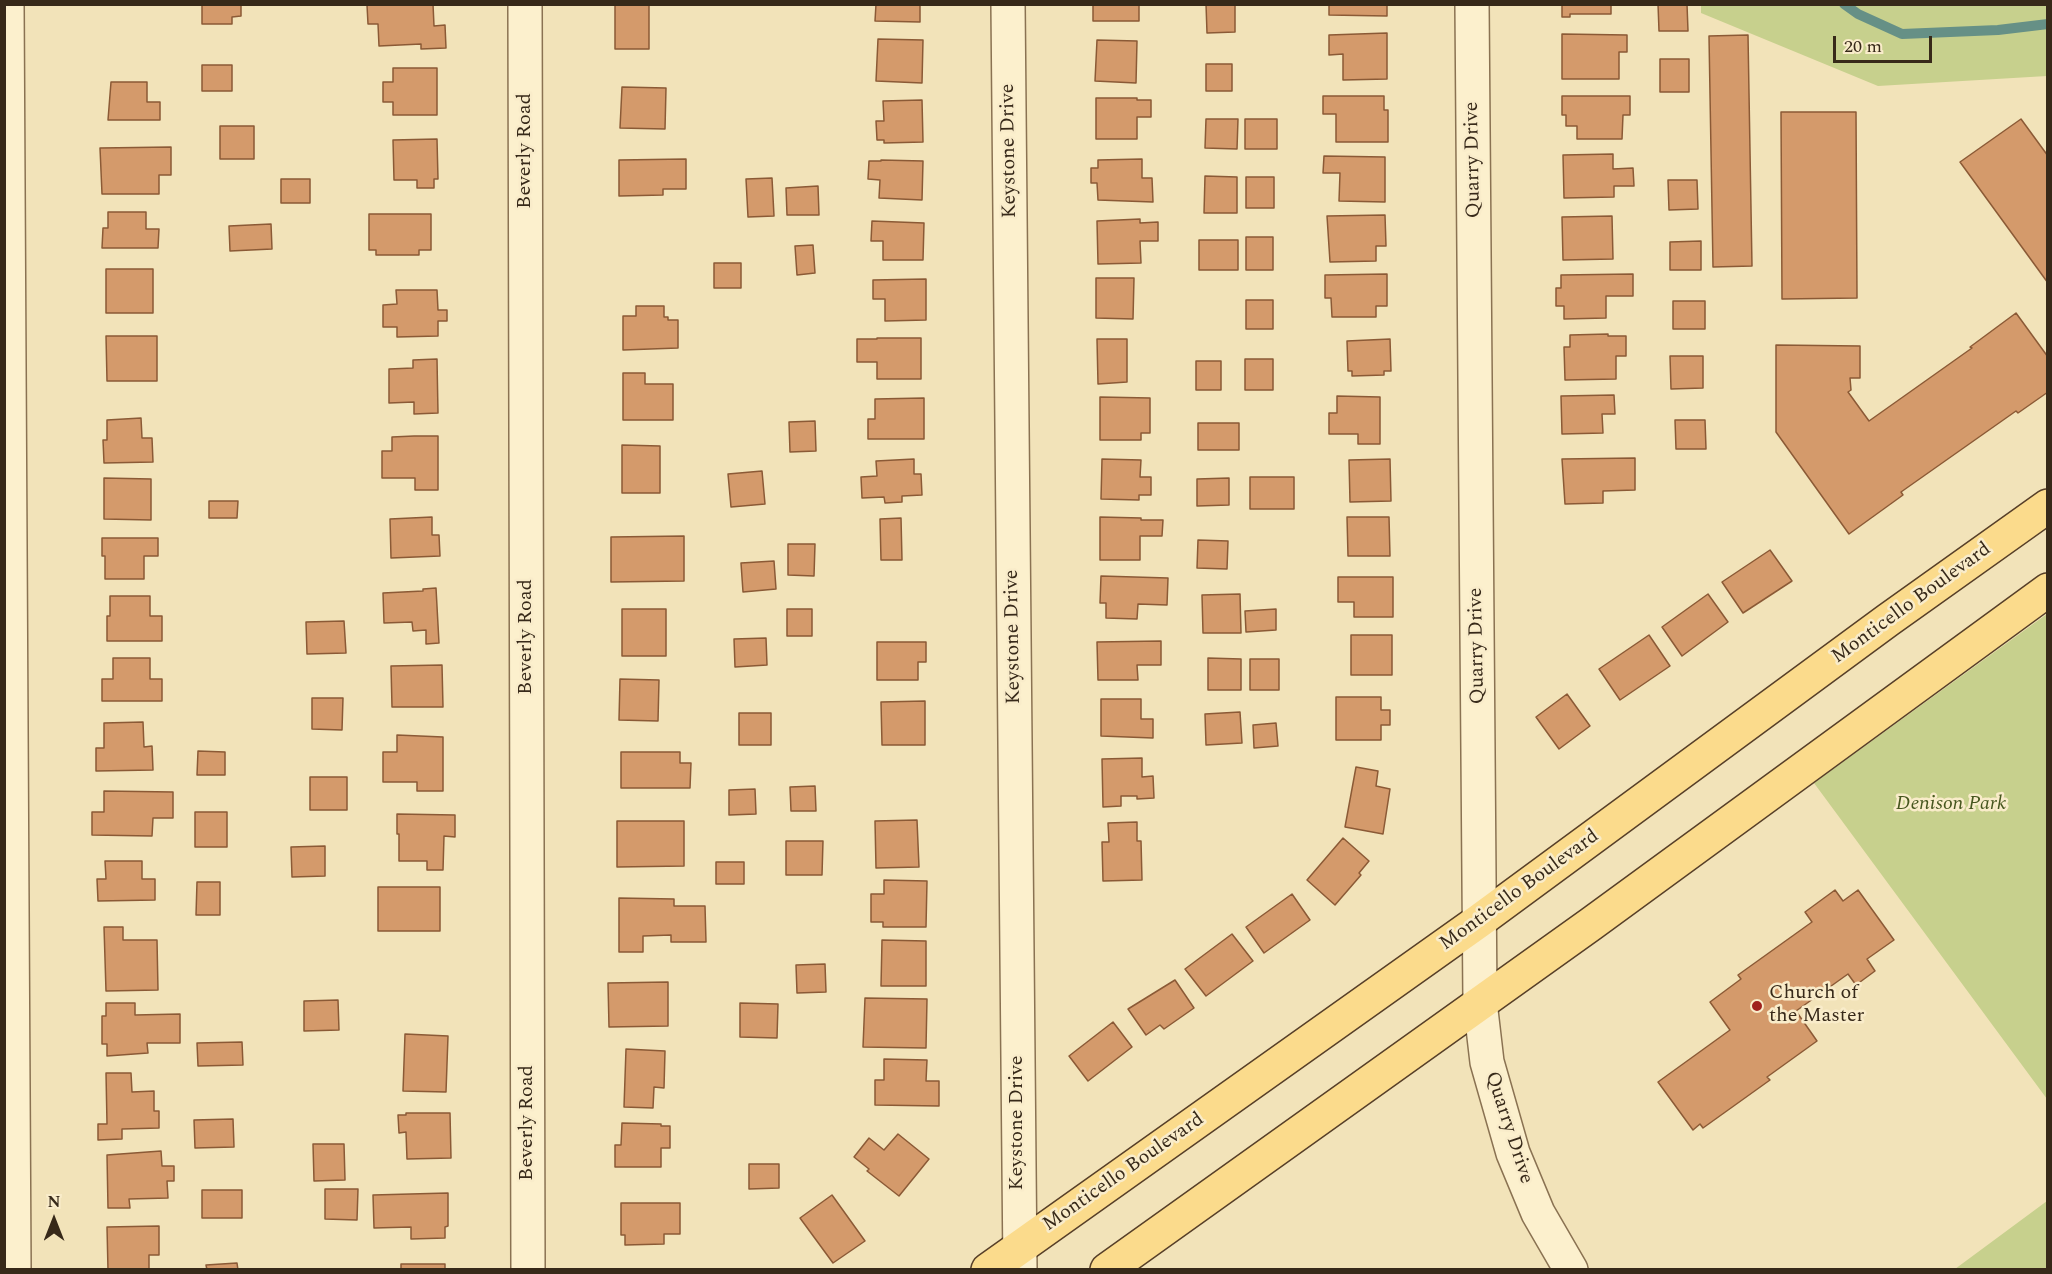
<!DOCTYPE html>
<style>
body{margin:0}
#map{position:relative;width:2052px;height:1274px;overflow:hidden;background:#f2e3b9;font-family:Spectral,serif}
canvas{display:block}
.frame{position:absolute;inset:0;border:6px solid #372919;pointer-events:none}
.north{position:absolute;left:24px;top:1190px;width:60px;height:60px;-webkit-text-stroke:4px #f9ecca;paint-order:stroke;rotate:0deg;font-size:16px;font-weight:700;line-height:24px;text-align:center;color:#372919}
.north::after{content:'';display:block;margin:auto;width:21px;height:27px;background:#372919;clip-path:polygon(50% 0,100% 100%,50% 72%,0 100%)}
.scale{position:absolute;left:1833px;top:36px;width:99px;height:27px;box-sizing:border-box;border:3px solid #372919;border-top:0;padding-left:8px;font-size:18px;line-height:21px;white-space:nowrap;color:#372919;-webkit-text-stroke:4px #f9ecca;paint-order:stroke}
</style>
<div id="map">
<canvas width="2052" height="1274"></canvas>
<div class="frame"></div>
<div class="north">N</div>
<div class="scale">20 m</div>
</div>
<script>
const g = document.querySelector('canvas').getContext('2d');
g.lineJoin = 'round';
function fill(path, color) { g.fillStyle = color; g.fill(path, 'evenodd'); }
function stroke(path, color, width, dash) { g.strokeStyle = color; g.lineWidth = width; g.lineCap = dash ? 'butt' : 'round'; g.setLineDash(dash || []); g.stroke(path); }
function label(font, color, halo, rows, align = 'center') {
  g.font = font + ' Spectral,serif'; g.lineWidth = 5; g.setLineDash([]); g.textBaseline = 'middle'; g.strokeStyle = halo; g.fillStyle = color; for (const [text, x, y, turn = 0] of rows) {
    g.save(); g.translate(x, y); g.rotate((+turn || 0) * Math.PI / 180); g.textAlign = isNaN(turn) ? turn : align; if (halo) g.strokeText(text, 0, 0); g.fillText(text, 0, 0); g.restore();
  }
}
const green = new Path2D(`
 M1701,5h346v71l-169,10 -177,-73z
 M2047,614v485l-233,-316z
 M2047,1201v68h-92z`);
const stream = new Path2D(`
 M1844,4l14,10 44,20 96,-4 50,-6`);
const building = new Path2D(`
 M202,4h39v12l-9,1v7h-30z
 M433,4l1,22 11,-1 1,23 -25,1v-5l-42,2 -1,-22h-10l-1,-19z
 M876,4h44v18l-45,-1z
 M1093,4h46v17h-46z
 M1206,4h29v28l-28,1z
 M1329,4h58v12l-58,-1z
 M1562,4h49v10h-41v3h-8z
 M1658,4h29l1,27h-29z
 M615,5h34v44h-34z
 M1387,33v46l-44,1v-26l-14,1v-20z
 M1562,34l65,1v17h-8v27h-57z
 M1748,35l4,231 -39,1 -4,-231z
 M878,39l45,1 -1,43 -46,-2z
 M1097,40l40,1 -1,42 -41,-2z
 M1660,59h29v33h-29z
 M1206,64h26v27h-26z
 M202,65h30v26h-30z
 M393,68h44v47h-44v-13h-10v-20h10z
 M111,82h36v20h13v18h-52z
 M622,87l44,1 -1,41 -45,-1z
 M1323,96h61v14h4v32h-52v-28h-13z
 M1562,96h68v19h-7l-1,24h-45v-13h-11v-11h-4z
 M1096,98h41v2h14v17h-14v22h-41z
 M922,100l1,42 -39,1v-3h-7l-1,-19h8l-1,-20z
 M1781,112h75l1,186 -75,1z
 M1206,119h32l-1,30 -32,-1z
 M1245,119h32v30h-32z
 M2021,119l27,37v127l-88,-121z
 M220,126h34v33h-34z
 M437,139l1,40h-4v9h-17v-8h-23l-1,-40z
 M171,147v28h-12v19h-57l-2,-46z
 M1613,154v15l20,-1 1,18h-20v11l-50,1 -1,-43z
 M1324,156l61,1v45l-46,-1 1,-28h-17z
 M686,159v30h-23v6l-44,1v-36z
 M1142,159v19h10l1,24 -55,-2 -1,-17h-6v-15h7v-8z
 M881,160l42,1 -1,39 -43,-2 1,-18 -12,-1 1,-18h12z
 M1205,176l32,1v36h-33z
 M1246,177h28v31h-28z
 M772,178l2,38 -26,1 -2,-38z
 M281,179h29v24h-29z
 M1668,180h29l1,29 -29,1z
 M818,186l1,29h-32l-1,-27z
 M108,212h38v17h13l-1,19h-56l1,-20h5z
 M369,214h62v36h-12v5h-43v-5h-7z
 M1385,215l1,31h-10v15l-46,1 -3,-46z
 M1612,216l1,43 -50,1 -1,-43z
 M1140,219v4l18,-1v19h-18l1,22 -43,1 -1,-43z
 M872,221l52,2 -1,37h-40v-19h-12z
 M271,224l1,25 -42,2 -1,-25z
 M1246,237h27v33h-27z
 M1199,240h39v30h-39z
 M1701,241v29h-31v-28z
 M813,245l2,28 -18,2 -2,-29z
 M714,263h27v25h-27z
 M106,269h47v44h-47z
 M1387,274v32h-11v11h-44l-1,-19h-6v-23z
 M1633,274v22h-27v22l-42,1v-13h-8v-18h5v-13z
 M1096,278h38l-1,41 -37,-1z
 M926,279v41l-41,1v-22h-12v-19z
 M396,290h41l1,20h9v11h-9v15l-41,1v-10h-14v-22l14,-1z
 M1246,300h27v29h-27z
 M1673,301h32v28h-32z
 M636,306h28v11h4v3h10v28l-55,2v-34h13z
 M2016,313l32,44v35l-30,21 -2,-2 -115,81 2,3 -54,39 -73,-102v-87l84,1v32h-10l1,12 -3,2 21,29 103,-73 -2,-1z
 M1608,334v2h18v20h-10v23l-51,1 -1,-33h6v-12z
 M106,336h51v45h-50z
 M877,338h44v41h-44v-17h-20v-23h20z
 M1097,339h30v43l-29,2z
 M1390,339l1,32h-7v4l-32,1v-5h-4l-1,-30z
 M1670,356h33v32l-32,1z
 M437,359l1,54 -24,1v-12l-25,1v-34l24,-1v-8z
 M1245,359h28v31h-28z
 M1196,361h25v29h-25z
 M623,373h22v11h28v36h-50z
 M1614,395l1,19h-13l1,19 -41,1 -1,-38z
 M1337,396l43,1v47h-22v-10h-29v-21h8z
 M1100,397l50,1v35h-9v7h-41z
 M924,398v41h-56v-20h7v-20z
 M141,418l1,20h10l1,24 -49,1 -1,-23h4v-20z
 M1675,420h30l1,29h-30z
 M815,421l1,30 -26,1 -1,-30z
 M1198,423h41v27h-41z
 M414,436h24v54h-23v-12h-33v-27h10v-14z
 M622,445l38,1v47h-38z
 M1635,458v32l-32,1v12l-38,1 -3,-45z
 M914,459v15h7l1,21 -20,1v6l-17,1 -1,-6 -22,1 -1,-21 16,-1 -1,-15z
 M1102,459l39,1 -1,17h11v18h-12v5l-38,-1z
 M1390,459l1,42 -41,1 -1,-42z
 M762,471l3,33 -34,3 -3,-33z
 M1250,477h44v32h-44z
 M104,478l47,1v41l-47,-1z
 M1229,478v27l-32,1v-27z
 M209,501h29l-1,17h-28z
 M432,517v18h7l1,21 -49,2 -1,-39z
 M1100,517l41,1v2h22l-1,16h-22v24h-40z
 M1347,517h42l1,39h-42z
 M901,518l1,42h-21l-1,-41z
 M684,536v45l-73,1v-45z
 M102,538h56v18h-14v23h-39v-23h-3z
 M1198,540l30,1 -1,28 -30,-1z
 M788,544h27l-1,32 -26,-1z
 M1770,550l22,31 -49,32 -21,-31z
 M774,561l2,28 -33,3 -2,-29z
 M1101,576l67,2 -1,27 -29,-1 -1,15 -31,-1v-15h-6z
 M1338,577h55v40h-39v-15h-16z
 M436,588l3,55 -13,1v-14l-13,1 -1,-9 -28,1 -1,-30 40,-2v-2z
 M1240,594l1,39h-38l-1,-38z
 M1708,594l20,28 -46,34 -20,-29z
 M110,596h40v20h12v25h-55v-25h3z
 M622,609h44v47h-44z
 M787,609h25v27h-25z
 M1276,609v21l-30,2 -1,-21z
 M344,621l2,32 -39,1 -1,-32z
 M1351,635h41v40h-41z
 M1649,635l21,31 -50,34 -21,-31z
 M766,638l1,27 -32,2 -1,-28z
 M1161,641v24h-24l1,15h-40l-1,-38z
 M877,642h49v20h-8v18h-41z
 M113,658h37v21h12v22h-60v-22h11z
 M1208,658l33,1v31h-33z
 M1250,659h29v31h-29z
 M442,665l1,42h-51l-1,-41z
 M620,679l39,1 -1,41 -39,-1z
 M1567,694l23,32 -31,23 -23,-32z
 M1336,697h45v13h9v15h-9v15h-45z
 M312,698h31l-1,32 -30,-1z
 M1101,699h40v20h12v19l-52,-2z
 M925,701v44h-43l-1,-43z
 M1240,712l2,31 -36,2 -1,-31z
 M739,713h32v32h-32z
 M143,722l1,25 8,-1 1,24 -57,1v-23h8v-25z
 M1276,723l2,23 -24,2 -1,-23z
 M397,735l46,2v54h-26v-9h-34v-30h14z
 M198,751l27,1v23h-28z
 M621,752h59v11h11l-1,25h-69z
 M1142,758v19l11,-1 1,22 -17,1v-3h-16v10l-18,1 -1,-48z
 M1356,767l22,4 -2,15 14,3 -7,45 -38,-7z
 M310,777h37v33h-37z
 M815,786l1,25h-25l-1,-24z
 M755,789l1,25 -27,1v-25z
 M104,791l69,1v26h-20l-1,18 -60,-1v-23h12z
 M195,812h32v35h-32z
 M397,814l58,1v22l-11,-1 -1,34h-16v-9h-28v-27h-2z
 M917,820l2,47 -43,1 -1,-47z
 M617,821h67v45l-67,1z
 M1137,822v19h4l1,39 -39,1 -1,-39h7l-1,-19z
 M1343,838l26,23 -10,12 2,2 -26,30 -28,-25z
 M786,841h37l-1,34h-36z
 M325,846v30l-33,1 -1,-30z
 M105,861h37v18h13v21l-57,1 -1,-22h9z
 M716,862h28v22h-28z
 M884,880l43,1 -1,46h-43v-5h-12v-28h13z
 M197,882h23v33h-24z
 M378,887h62v44h-62z
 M1835,890l8,11 15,-11 36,50 -27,19 8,12 -19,14 -8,-11 -52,37 21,30 -50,36 3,3 -67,48 -3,-4 -7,6 -35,-48 72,-52 -20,-28 31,-23 -3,-4 74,-53 -7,-10z
 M1292,894l18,26 -46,33 -18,-26z
 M619,898l55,1v7h31l1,36h-35v-7l-28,1v16h-24z
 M104,927h19v13h34l1,50 -52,1z
 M1232,934l21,27 -47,35 -21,-27z
 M882,940l44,1v45h-45z
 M825,964l1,28 -29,1 -1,-28z
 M1175,980l19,28 -30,21 -4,-4 -14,10 -18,-26z
 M668,982v44l-59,1 -1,-44z
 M865,998l62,1 -1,49 -63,-1z
 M338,1000l1,30 -35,1v-30z
 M106,1003h29v12l45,-1v29h-33l1,10 -41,3v-12h-5v-28h4z
 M740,1003l38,1 -1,34 -37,-1z
 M1113,1022l19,25 -44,34 -19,-25z
 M405,1034l43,2 -2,56 -43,-1z
 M242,1042l1,23 -45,1 -1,-23z
 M626,1049l39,2 -1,37 -10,-1 -1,21 -29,-1z
 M884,1059l43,1 -1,21h13v25l-64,-1v-25h9z
 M106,1073h25l1,19 22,-1v20h5v17l-37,1v10l-24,1v-16h9z
 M406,1113h44l1,45 -44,1 -1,-27 -7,1 -1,-18h8z
 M233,1119l1,28 -39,1 -1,-28z
 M622,1123l39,1v2h9v22h-9v19h-46v-22h6z
 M898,1134l31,25 -30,37 -32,-25 2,-2 -15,-12 15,-19 15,12z
 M313,1144h31l1,36 -31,1z
 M161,1151l1,15h12v15h-7l1,17 -39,1 1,9h-22l-1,-53z
 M749,1164h30v24l-30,1z
 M325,1189h33l-1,31 -32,-1z
 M202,1190h40v28h-40z
 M448,1193v33l-3,1v11l-34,1v-12l-37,1 -1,-33z
 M832,1195l33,46 -32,22 -33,-45z
 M621,1203h59v31h-16v10l-39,1v-10h-4z
 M159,1226v29h-10v15h-41l-1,-43z
 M237,1263l1,7h-31l-1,-5z
 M401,1264h44v6h-44z`);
const minor = new Path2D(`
 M7,4l7,1266
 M525,4l3,1266
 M1008,4l12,1266
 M1472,4l8,998 7,60 26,91 25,60 33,57`);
const major = new Path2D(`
 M988,1270l491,-349 409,-301 160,-114
 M1107,1270l484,-346 457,-334`);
const markers = [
 [1757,1006,6,"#9f201d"]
];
const streetNames = [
 ["Beverly Road",526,151,-90],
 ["Keystone Drive",1010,151,-91],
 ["Quarry Drive",1474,160,-91],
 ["Monticello Boulevard",1912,604,-36],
 ["Beverly Road",527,637,-90],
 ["Keystone Drive",1014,637,-91],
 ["Quarry Drive",1478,646,-91],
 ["Monticello Boulevard",1520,891,-36],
 ["Beverly Road",528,1123,-90],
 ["Keystone Drive",1018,1123,-90],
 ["Quarry Drive",1508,1128,72],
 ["Monticello Boulevard",1124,1173,-35]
];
const parkNames = [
 ["Denison Park",1951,805]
];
const poiNames = [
 ["Church of",1769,994],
 ["the Master",1769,1017]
];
fill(green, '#c7d08d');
stroke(stream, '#669086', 10);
fill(building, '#d49a6b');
stroke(building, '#8b5a36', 1.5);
stroke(minor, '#8a7252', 36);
stroke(major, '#573f28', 36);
stroke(minor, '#fcf0cd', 33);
stroke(major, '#fbdb8c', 33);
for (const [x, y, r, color] of markers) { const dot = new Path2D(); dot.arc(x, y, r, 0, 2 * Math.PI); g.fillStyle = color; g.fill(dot); stroke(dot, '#f9ecca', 2); }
label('20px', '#372919', '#f9ecca', streetNames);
label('italic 20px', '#46561e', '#f9ecca', parkNames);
label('20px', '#372919', '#f9ecca', poiNames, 'left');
</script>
